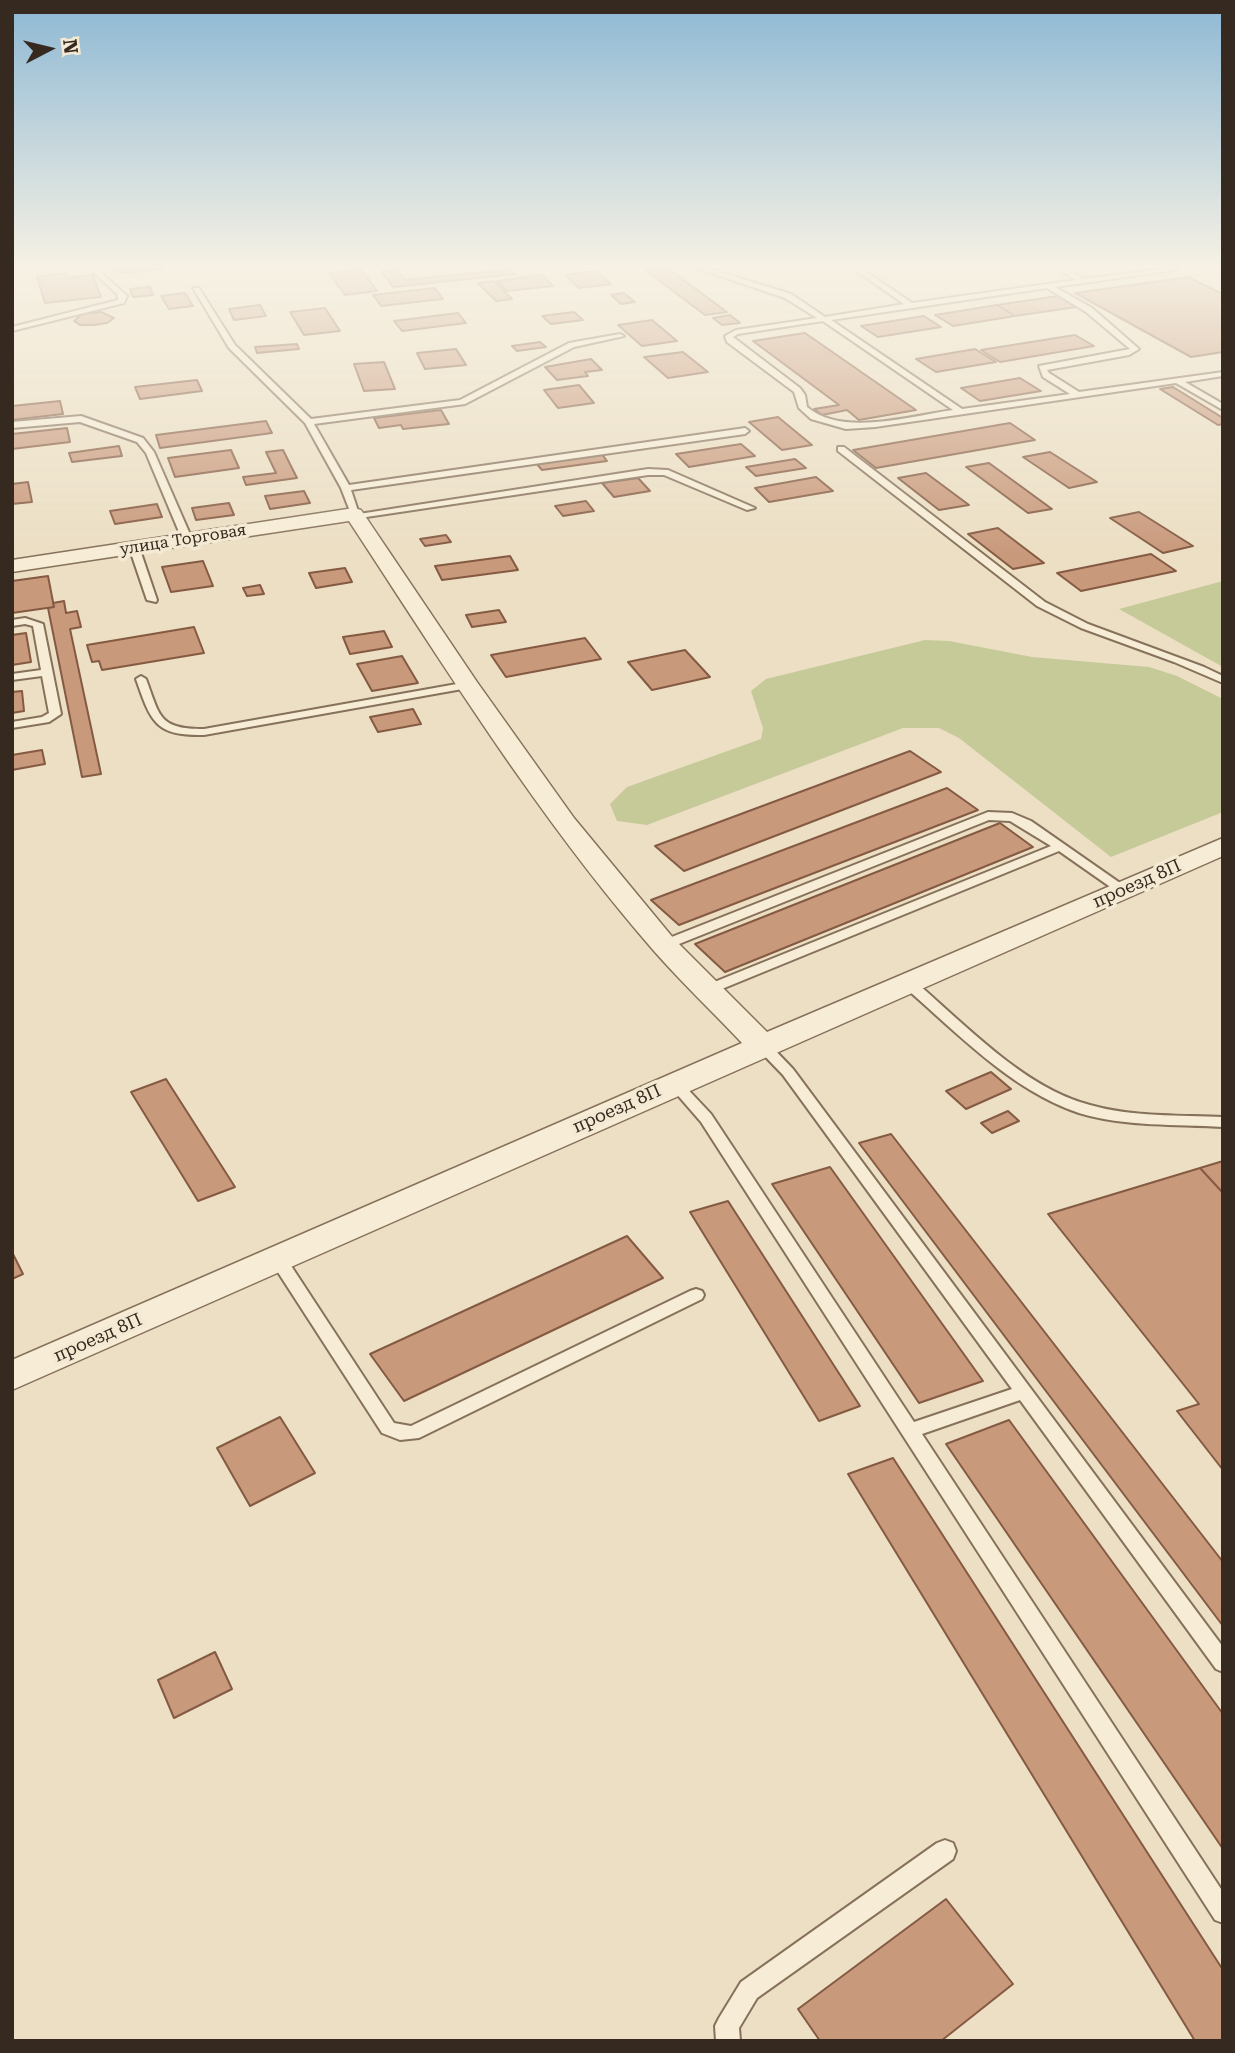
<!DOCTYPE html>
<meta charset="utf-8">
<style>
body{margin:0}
#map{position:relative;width:1235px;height:2053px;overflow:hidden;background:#ecdfc4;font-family:"Roboto Serif",serif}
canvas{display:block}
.frame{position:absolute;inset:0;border:14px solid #36291f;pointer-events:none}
.north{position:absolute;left:14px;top:14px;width:70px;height:70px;-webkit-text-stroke:5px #f4ead3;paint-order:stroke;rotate:83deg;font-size:19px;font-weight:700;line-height:28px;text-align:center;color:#36291f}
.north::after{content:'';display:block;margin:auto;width:24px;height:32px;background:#36291f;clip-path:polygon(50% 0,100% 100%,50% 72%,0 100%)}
</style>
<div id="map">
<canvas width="1235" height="2053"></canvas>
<div class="frame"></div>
<div class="north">N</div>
</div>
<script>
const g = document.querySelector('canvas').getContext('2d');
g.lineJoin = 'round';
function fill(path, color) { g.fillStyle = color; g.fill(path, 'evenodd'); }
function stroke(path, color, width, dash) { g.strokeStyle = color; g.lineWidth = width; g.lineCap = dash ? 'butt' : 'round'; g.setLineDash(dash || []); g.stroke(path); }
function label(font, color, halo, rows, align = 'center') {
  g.font = font + ' "Roboto Serif",serif'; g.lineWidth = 7; g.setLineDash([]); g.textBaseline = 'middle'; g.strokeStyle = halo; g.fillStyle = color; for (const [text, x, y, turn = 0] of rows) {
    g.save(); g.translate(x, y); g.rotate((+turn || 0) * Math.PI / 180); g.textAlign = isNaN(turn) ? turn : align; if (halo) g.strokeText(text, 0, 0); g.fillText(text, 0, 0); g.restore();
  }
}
const green = new Path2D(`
 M1223,581v86l-104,-58z
 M925,640l24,1 83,16 117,10 28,9 46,23v113l-112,45 -152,-119 -20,-10h-36l-256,97 -30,-4 -7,-17 17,-17 134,-48 2,-11 -12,-37 15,-12z`);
const building = new Path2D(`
 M114,267h48l1,2 -40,4 -8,-1z
 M666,267l61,45 -22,3 -60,-45z
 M361,269l16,22 -32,4 -16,-22z
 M397,269l8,11 106,-11 4,5 -122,13 -12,-16z
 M596,271l15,13 -32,4 -14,-13z
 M66,273l2,5 25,-3 8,22 -56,6 -8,-26z
 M542,275l11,11 -46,5 -10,-10z
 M1188,277l35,17v58l-32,5 -116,-64z
 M494,281l18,18 -16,2 -18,-18z
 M150,287l3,8 -20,2 -3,-8z
 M435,288l8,11 -62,7 -8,-11z
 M185,293l8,13 -24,3 -8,-13z
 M624,293l11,9 -14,2 -10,-9z
 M1058,296l18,11 -61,9 -18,-11z
 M260,305l6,11 -32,4 -5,-11z
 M997,305l18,11 -62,10 -18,-11z
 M325,308l15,23 -36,4 -14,-23z
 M101,312l13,6 -7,5 -13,2h-14l-6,-4 8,-7z
 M574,312l9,8 -32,4 -9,-8z
 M458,313l8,10 -64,8 -8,-10z
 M730,315l10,8 -18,2 -9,-7z
 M924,316l17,11 -63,10 -17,-11z
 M652,320l25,21 -35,5 -24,-21z
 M805,333l111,77 -57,10 -12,-10 -25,5 -8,-6 25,-4 -86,-64z
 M1075,335l19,11 -94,16 -19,-12z
 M540,342l6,5 -29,4 -5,-5z
 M297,344l2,5 -42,4 -2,-6z
 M456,349l10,16 -41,4 -8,-16z
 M975,349l21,13 -60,10 -20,-13z
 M683,352l25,20 -40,6 -24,-21z
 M591,359l11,11 -17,2 3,4 -31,4 -12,-13z
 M384,362l11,27 -31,2 -10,-27z
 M1020,378l21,13 -61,10 -19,-13z
 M197,380l5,11 -62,8 -5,-12z
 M579,385l15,18 -36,5 -14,-18z
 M1173,387l50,31v6l-5,1 -58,-36z
 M60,401l3,13 -51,6v-14z
 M441,410l8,14 -46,5 -2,-4 -22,3 -5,-10z
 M778,417l34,28 -30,5 -33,-28z
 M266,421l6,12 -112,15 -4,-13z
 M1010,423l25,17 -159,28 -23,-18z
 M67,428l3,14 -58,7v-15z
 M741,444l14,12 -66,11 -13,-13z
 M119,446l3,10 -50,6 -3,-9z
 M231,450l8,18 -64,9 -7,-19z
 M283,450l14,28 -51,7 -3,-8 33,-4 -10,-21z
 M1050,452l47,30 -28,6 -46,-31z
 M601,453l6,8 -65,9 -6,-7z
 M795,459l11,9 -50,8 -10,-9z
 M989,463l63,46 -24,4 -62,-46z
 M926,473l43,32 -30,5 -41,-32z
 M816,477l17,14 -64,11 -14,-14z
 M638,478l12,13 -36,6 -12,-14z
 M28,482l4,20 -20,2v-20z
 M304,491l6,12 -40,6 -5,-13z
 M586,501l8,10 -31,5 -8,-10z
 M229,503l5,12 -38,5 -4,-12z
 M157,504l5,13 -47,7 -5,-13z
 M1139,512l54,34 -30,7 -53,-35z
 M998,528l46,35 -31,6 -45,-35z
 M446,535l5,7 -26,4 -5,-7z
 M1151,554l25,17 -95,20 -24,-18z
 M510,556l8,14 -76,10 -7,-14z
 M203,561l10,25 -42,6 -9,-25z
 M345,568l7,14 -36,6 -7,-15z
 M48,576l6,31 -42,6v-32z
 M260,585l4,9 -17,2 -4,-8z
 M64,601l2,12 11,-2 4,16 -11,2 31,145 -19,3 -34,-169 6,-1 -1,-4z
 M499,610l7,12 -34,5 -6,-12z
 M194,627l10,26 -102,17 -3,-9 -7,1 -5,-17z
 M384,631l8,16 -42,7 -7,-17z
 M26,633l5,29 -19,3v-30z
 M585,638l16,21 -95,18 -15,-22z
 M685,650l25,27 -58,13 -24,-28z
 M402,656l16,27 -46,8 -15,-27z
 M22,691l2,20 -12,2v-21z
 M413,709l8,15 -43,8 -8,-15z
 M42,750l3,14 -33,6v-15z
 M910,751l31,21 -257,99 -29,-25z
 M947,788l31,22 -299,115 -28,-25z
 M1000,823l33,24 -308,125 -30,-28z
 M991,1072l20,17 -45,20 -20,-18z
 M166,1079l69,108 -37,14 -67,-109z
 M1008,1111l11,10 -27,12 -11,-10z
 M891,1134l332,428v64l-364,-483z
 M1223,1161v32l-23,-25z
 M830,1167l153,214 -64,22 -147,-219z
 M1200,1168l23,25v277l-46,-59 22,-7 -151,-190z
 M728,1201l132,205 -41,15 -129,-209z
 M627,1236l36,42 -259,123 -34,-47z
 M12,1252l11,22 -11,5z
 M280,1417l35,56 -65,33 -33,-58z
 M1009,1420l214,294v135l-277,-405z
 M893,1458l330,512v71h-28l-347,-567z
 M215,1652l17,37 -58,29 -16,-38z
 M946,1899l67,85 -72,57h-121l-22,-32z`);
const service = new Path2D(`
 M88,267h7l32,29 -3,7 -112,28v-4l106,-27 -1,-6z
 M694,267h10l87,27 34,23 79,-13 -53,-37h8l53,36 164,-23 -21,-13h8l21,12 94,-12 -3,3 -120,17 37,21 47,41 -10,6 -82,15 2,3 30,19 144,-20v4l-38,6 38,22v6l-47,-27 -301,44 -29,2 -35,-10 -12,-11 -5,-16 -67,-50 -2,-6 11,-6 81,-12 -32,-20zM1047,288l39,24 44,37 -91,17 4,11 27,17 -108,15 -131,-89zM823,321l130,89c-43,6 -110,27 -146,-3l-2,-12 -5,-7 -67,-51 5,-3z
 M193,288h6l36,57 76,74 149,-19 109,-57 51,-9 4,2 -50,11 -109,57 -151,20 35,61 396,-57 4,3 -4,3 -394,56 8,24 289,-45 20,1 87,38 -8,2 -83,-35h-16l-295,44 -12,-31 -36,-65 -76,-75z
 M81,416l62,22 11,14 38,87 -2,2 -8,-2 -36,-86 -9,-11 -57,-20 -68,6v-6z
 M838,447h6l201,155 43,22 116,43 19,9v7l-49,-21 -93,-34 -44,-22 -199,-155z
 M131,545l8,2 18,53 -1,2 -9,-2 -18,-53z
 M25,618l18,6 18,90 -12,8 -37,6v-6l30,-5 7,-4 -7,-37 -30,4v-6l29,-4 -8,-44 -8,-2 -13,2v-6z
 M141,676l5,3c14,38 13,50 58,50l264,-47 5,3 -5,3 -264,47c-49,1 -53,-13 -68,-56z
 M988,812l24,1 19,8 99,69 -1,3h-10l-60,-42 -347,142h-10l-2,-3 2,-3 349,-141 -41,-25 -21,-1 -320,128 -5,1 -7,-4 2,-3z
 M907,978l5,1c51,43 111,109 178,126 42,12 89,10 133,12v10c-48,-3 -98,0 -144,-14 -69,-23 -123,-82 -177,-128l-2,-3 2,-3z
 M763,1041l5,2 25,26 430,578v25l-7,-3 -196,-269 -98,34 301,458v31l-8,-3 -514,-798 -33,-38 2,-3h10l31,33 203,308 98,-33 -229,-314 -25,-26 -2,-3 2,-3z
 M278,1253l6,2 110,168 17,3 279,-135 6,-2 6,2 2,4 -2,4 -283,139 -19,2 -18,-7 -110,-170 -2,-4 2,-4z
 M945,1840l8,3 3,8 -3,8 -196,139 -18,30 1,13h-24l-1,-15 4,-8 22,-36 196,-139z`);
const minor = new Path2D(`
 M354,508l7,2 116,172 97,136 100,121 93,93 456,-194v18l-1211,534v-30l730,-317c-29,-31 -60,-60 -88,-92 -116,-133 -209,-284 -305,-430l-337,51v-12z`);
const farStreetnames = [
 ["улица Торговая",183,540,-9]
];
const streetNames = [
 ["проезд 8П",1137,884,-24],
 ["проезд 8П",617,1109,-24],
 ["проезд 8П",98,1338,-24]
];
fill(green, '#c5ca98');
fill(building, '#c9997c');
stroke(building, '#845a42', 2);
stroke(service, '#86715b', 4);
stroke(minor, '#86715b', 3);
fill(service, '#f7edd7');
fill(minor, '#f7edd7');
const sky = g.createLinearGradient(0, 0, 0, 554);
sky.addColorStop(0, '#8db8d4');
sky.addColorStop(0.48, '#f6f1e4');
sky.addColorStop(1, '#f6f1e400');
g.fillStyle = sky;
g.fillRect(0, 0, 1235, 554);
label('16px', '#36291f', '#f4ead3', farStreetnames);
label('18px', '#36291f', '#f4ead3', streetNames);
</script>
